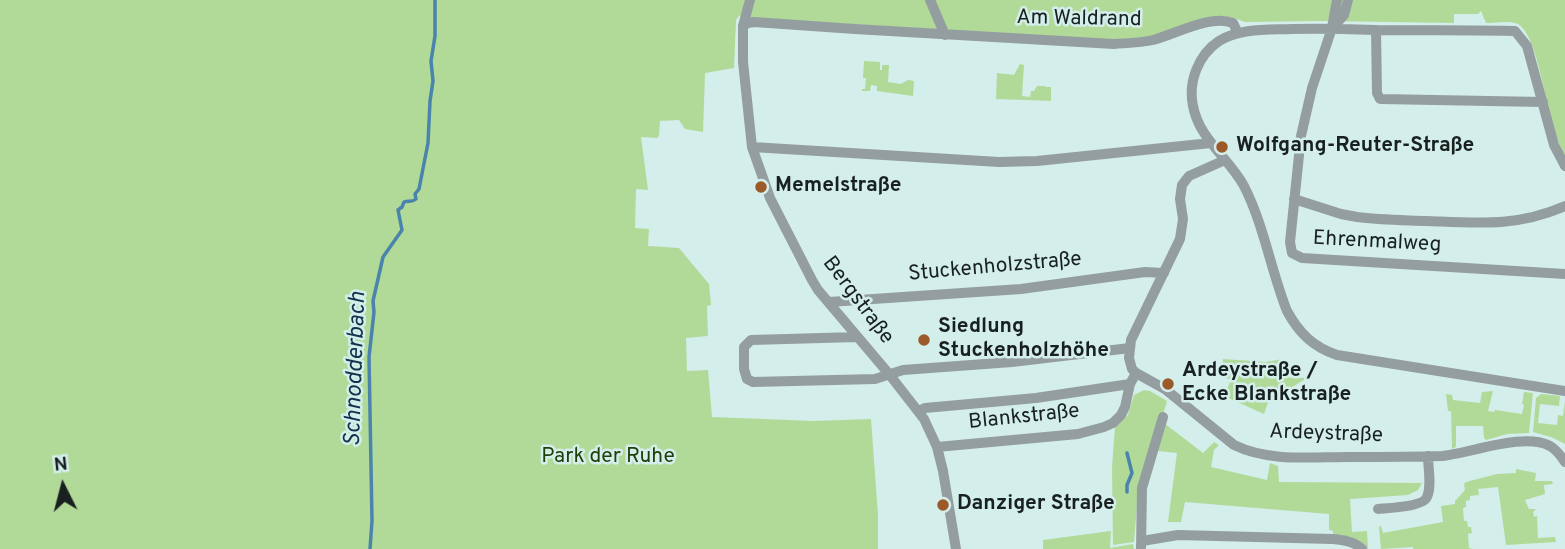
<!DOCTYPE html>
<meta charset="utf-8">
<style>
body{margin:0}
#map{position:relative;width:1565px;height:549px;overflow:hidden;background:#d4eeeb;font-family:Overpass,sans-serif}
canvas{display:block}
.north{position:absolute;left:28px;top:451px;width:70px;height:70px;-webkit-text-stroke:5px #d4eeeb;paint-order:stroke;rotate:354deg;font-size:19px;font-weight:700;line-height:28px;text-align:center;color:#182120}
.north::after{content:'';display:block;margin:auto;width:24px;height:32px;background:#182120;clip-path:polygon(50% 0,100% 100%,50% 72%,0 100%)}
</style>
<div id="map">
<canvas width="1565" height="549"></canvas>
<div class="north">N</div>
</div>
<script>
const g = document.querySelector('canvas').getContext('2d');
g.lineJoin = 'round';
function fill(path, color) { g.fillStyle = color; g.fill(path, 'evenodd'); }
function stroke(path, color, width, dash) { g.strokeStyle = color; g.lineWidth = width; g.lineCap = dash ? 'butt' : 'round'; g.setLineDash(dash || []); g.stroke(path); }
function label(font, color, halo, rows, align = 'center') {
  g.font = font + ' Overpass,sans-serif'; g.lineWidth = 5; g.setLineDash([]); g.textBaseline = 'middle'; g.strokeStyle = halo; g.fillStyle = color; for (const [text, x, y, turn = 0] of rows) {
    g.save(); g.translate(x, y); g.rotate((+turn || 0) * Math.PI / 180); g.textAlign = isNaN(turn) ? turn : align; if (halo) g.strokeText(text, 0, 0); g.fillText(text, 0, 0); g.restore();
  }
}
const green = new Path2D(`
 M0,0h1565v156c-7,-13 -11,-26 -15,-40 -6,-21 -14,-82 -32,-92 -8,-4 -23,-1 -32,-1l-5,-12 -3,3h-24v9l-130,-2 -79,1 -11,-4 -12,-2 -72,21 -36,3 -364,-22 -7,-3 -4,1 -3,4 -2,48 -29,5 -2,59 -18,-3 -6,-9 -19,1 -1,15 -2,2 -16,-1 7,53 -12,-1 -1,39 14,1 -1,17 31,2 30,36 2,21 -4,1 1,30 -22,2 1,33 21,-1 4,47 102,4 57,-2 7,96v34h-878z
 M864,61l16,1v8h2v-5h7l-1,17 13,2 7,-4 6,1 -1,15 -36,-5v-5l-6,-1 -1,6h-8v-2h3l1,-11h-3z
 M1020,64l4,1 -2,31 8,1 1,-6h3l3,-5h8l1,1h5v14l-55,-2 1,-26 17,2z
 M1223,359l43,3 17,-3v3l-3,1 -1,14 28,1 -39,24 -4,12 -40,-18 7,-16 -10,-4z
 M1144,390l6,1 17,10 -30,104 -3,37 -21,3 -1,-77 3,-41 13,-12 6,-20z
 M1493,391l-5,20 6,1 1,-2 27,4 2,-9 -2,-1 2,-12 9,1 -4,40 -22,1 -21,6 -2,-2 -1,-12h-27v21l-4,2 -1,-38h-3l-2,-17 6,1 1,5 27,3 2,-11z
 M1541,394l19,2 -1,10 -19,-2 -2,19 19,2 1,-10 5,1 2,-15v43l-14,-7 -18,-5 3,-34z
 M1164,423l39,30 11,-11 5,3 -5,5 -3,17 56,13 3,-17 8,3 1,16 143,1 -4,7 -10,5 -58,4 2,33 15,-1 1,18 -35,-14v-4l-4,-1v-16l-144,-12 -4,20h-13l9,-69 -19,-2z
 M1516,469l20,4 -1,8h17l1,3 -9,1 1,9 -20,6 4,9h7l-3,3 1,5 3,-1 1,22 17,-1 1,5 -50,3 -8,-58 -20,2 1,6 -9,1v4l-4,1v6l-3,1 1,13h3l1,6h3l1,6 -4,1 1,14 4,1h-60v-2l-32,2 -2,-22 2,-1 2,7 60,-11 -2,-16 14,-2v-3l10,-11 -1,-6 2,-2 31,-8 19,-1z
 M1111,531l-1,17 23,-4 1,5h-91v-9z`);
const stream = new Path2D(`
 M1127,453l5,20 -5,12v7
 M370,549l2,-28 -3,-164 5,-45 -1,-11 10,-44 19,-27 -4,-20 4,-3 2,-5c5,-2 7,1 12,-3l-1,-5 4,-5 9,-46 2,-42 3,-20 -2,-20 4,-25v-36`);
const minor = new Path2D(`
 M750,0l-7,26v36l9,85 18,51 42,82 6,10 71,84 35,45 13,28 6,24 13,78
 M930,0l15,35
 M1337,0l-5,28 -20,60 -11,48 -11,106 2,11 10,5 263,16
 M743,26l5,-3 6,-1 101,7 259,15c13,-1 26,-1 39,-4 23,-6 57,-26 80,-17l5,10
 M1332,28l12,-13 4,-15
 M1376,30l1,63 3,6 163,3
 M752,147l247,15 38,-1 174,-18
 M1225,160l-36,16 -7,9 -2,14 3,20 -3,20 -49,101 -2,18 3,11 4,4 29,16 69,56c35,17 77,12 115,12 31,0 62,0 93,-1 30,-3 82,-24 108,-10 7,4 11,10 15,16
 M1565,166l-11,-21 -27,-99 -12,-15c-46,-1 -92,-1 -138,-1 -29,-1 -57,-2 -85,-1 -25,1 -52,-1 -73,12 -21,14 -31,41 -26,65 6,33 36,52 51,80 20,39 27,85 43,125 12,22 26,36 50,44l228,36
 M1294,199l47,15 16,3c23,3 46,3 70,4 51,2 90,6 138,-15
 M829,302l192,-13 124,-17 19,1
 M857,337l-106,3 -7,7v22l3,10 6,3 122,-3 28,-9 109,-8 118,-14
 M919,411l6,-3 111,-10 94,-14
 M937,447l141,-13 26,-7 9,-4 8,-8 4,-8 5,-23 6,-11
 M1378,509c10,-1 45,-2 49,-12 5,-11 1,-29 1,-41
 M1142,541l36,-6 154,4c10,1 22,2 30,10
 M1141,549l1,-61 21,-71`);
const markers = [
 [1222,147,7,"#9c5929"],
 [761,187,7,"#9c5929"],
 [924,340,7,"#9c5929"],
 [1168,384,7,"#9c5929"],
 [943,505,7,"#9c5929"]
];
const streetNames = [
 ["Am Waldrand",1079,20,1],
 ["Ehrenmalweg",1377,243,3],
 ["Stuckenholzstraße",995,268,-5],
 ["Bergstraße",857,301,53],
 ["Blankstraße",1024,418,-6],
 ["Ardeystraße",1326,435,2]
];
const poiNames = [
 ["Wolfgang-Reuter-Straße",1236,147],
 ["Memelstraße",775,187],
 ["Siedlung",938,328],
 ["Stuckenholzhöhe",938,352],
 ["Ardeystraße /",1182,372],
 ["Ecke Blankstraße",1182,396],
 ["Danziger Straße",957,505]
];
const parkNames = [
 ["Park der Ruhe",608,458]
];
const waterNames = [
 ["Schnodderbach",357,369,-88]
];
fill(green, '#b1da99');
stroke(stream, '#4a84ad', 3.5);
stroke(minor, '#949ea1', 10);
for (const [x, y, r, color] of markers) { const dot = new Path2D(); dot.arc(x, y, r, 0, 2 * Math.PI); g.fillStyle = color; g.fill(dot); stroke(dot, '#d4eeeb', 2.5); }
label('21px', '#182120', '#d4eeeb', streetNames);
label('bold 21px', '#182120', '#d4eeeb', poiNames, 'left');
label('21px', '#213f08', '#d4eeeb', parkNames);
label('italic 23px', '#11334b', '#d4eeeb', waterNames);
</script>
